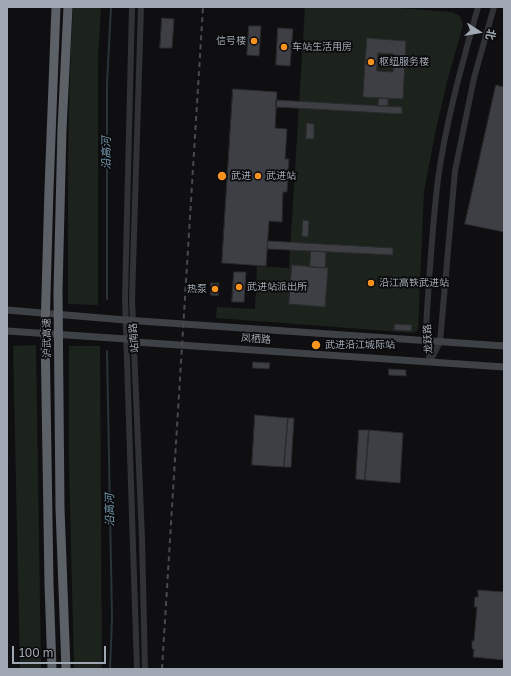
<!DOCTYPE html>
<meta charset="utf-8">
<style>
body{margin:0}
#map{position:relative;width:511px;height:676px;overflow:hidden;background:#0f0f11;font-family:"Golos Text","Noto Sans SC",sans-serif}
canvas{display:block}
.frame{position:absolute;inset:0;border:8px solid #9fa8b2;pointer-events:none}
.north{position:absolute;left:459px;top:12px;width:40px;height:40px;-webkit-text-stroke:3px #0a0a0c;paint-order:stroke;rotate:102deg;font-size:11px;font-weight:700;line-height:16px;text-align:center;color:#9fa8b2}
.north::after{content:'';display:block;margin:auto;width:14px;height:18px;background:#9fa8b2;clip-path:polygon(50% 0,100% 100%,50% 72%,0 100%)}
.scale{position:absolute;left:12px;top:646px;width:94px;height:18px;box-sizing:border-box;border:2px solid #9fa8b2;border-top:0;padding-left:5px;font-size:12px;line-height:14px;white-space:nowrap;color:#9fa8b2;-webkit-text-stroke:3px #0a0a0c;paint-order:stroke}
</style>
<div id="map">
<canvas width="511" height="676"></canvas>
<div class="frame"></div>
<div class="north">北</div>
<div class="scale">100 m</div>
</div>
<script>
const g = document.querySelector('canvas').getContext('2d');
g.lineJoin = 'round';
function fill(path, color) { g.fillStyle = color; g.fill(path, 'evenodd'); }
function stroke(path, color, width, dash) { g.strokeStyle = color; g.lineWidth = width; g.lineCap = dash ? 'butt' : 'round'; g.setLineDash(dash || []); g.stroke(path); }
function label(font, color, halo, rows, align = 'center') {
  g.font = font + ' "Golos Text","Noto Sans SC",sans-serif'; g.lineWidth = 3.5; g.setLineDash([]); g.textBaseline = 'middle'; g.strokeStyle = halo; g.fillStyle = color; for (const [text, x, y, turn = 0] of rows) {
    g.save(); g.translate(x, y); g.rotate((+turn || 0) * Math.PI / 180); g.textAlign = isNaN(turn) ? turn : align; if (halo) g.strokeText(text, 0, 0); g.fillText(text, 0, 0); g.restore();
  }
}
const green = new Path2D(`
 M73,7h28l-3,51v247l-30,-1c0,-99 -1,-198 5,-297z
 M305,7h79l68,5 8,4 3,9 -3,11 -13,46 -12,52 -11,58 -6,138 -4,3 -198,-15 1,-11 38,2 2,-43 32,2z
 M36,345l5,324h-21l-7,-323z
 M69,346h31l2,323h-28l-5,-205z`);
const stream = new Path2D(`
 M107,299v-216l4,-76
 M107,351l5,267 -2,51`);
const building = new Path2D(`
 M162,18l12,1 -2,29h-12z
 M249,26h12l-2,30 -12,-1z
 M278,28l15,1 -3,37 -14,-1z
 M367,38l39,3 -3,58 -40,-2zM378,53l16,1 -1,18 -16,-1z
 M496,85l8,2v145l-39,-8z
 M233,89l44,3 -2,36 12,1 -2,30h4l-2,33h-4l-1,30 -13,-1 -3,45 -44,-3z
 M379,98h9v8h-10z
 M276,100l126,7v7l-126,-7z
 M307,123l7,1v15h-8z
 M303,220l6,1 -1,16 -6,-1z
 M268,241l125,7v7l-125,-6z
 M311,251l15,1 -1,16 -15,-1z
 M292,265l36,3 -3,39 -36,-3z
 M234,272h12l-2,30h-12z
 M211,283h8l-1,13 -7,-1z
 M395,324l17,1 -1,6 -17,-1z
 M253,362l17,1 -1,6 -16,-1z
 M389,369l17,1v6l-17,-1z
 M255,415l33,3 -4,49 -32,-2z
 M288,418h6l-3,49h-7z
 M359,430h10l-4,50 -9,-1z
 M369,430l34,3 -3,50 -35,-3z
 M478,590l26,2v68l-31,-3 1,-8h-2v-8h2l3,-34h-3l1,-10h3z`);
const tertiary = new Path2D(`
 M132,7l-7,292 12,370
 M141,7l-9,293 10,238 3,131
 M430,361l10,-19 15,-171 19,-93 20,-71
 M430,361l-4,-20v-13c3,-50 6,-99 12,-149 8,-58 24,-115 40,-172`);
const secondary = new Path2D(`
 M7,310l118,10 379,26
 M7,331l120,8 8,3 369,25`);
const motorway = new Path2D(`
 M52,669l-3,-85 -4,-254 4,-141 7,-182
 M66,669l-6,-161 -2,-217 4,-162 6,-122`);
const rail = new Path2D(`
 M162,669l41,-662`);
const markers = [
 [254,41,4,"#fa921e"],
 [284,47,4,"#fa921e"],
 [371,62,4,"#fa921e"],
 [222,176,5,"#fa921e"],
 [258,176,4,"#fa921e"],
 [371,283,4,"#fa921e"],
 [239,287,4,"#fa921e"],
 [215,289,4,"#fa921e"],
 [316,345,5,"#fa921e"]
];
const poiNames = [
 ["信号楼",246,41,"right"],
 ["车站生活用房",292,47],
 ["枢纽服务楼",379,62],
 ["武进",231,176],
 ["武进站",266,176],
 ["沿江高铁武进站",379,283],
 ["武进站派出所",247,287],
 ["热泵",207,289,"right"],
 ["武进沿江城际站",325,345]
];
const streetNames = [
 ["沪武高速",47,338,-91],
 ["站南路",134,338,-94],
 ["凤栖路",256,339,4],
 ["龙跃路",428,339,-93]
];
const waterNames = [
 ["沿高河",107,153,-90],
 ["沿高河",110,510,-91]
];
fill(green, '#1b231c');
stroke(stream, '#283439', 2);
fill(building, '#3e3f44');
stroke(building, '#292a2d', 1);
stroke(tertiary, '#303236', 6);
stroke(secondary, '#3e4146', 7);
stroke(motorway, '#5c6067', 9);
stroke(rail, '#474a4f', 2, [5, 4]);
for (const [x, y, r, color] of markers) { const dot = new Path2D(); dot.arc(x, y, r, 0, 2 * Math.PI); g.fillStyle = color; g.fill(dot); stroke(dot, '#0a0a0c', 1.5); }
label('10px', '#9fa8b2', '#0a0a0c', poiNames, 'left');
label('10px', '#9fa8b2', '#0a0a0c', streetNames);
label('italic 11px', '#749cb0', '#0a0a0c', waterNames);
</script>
